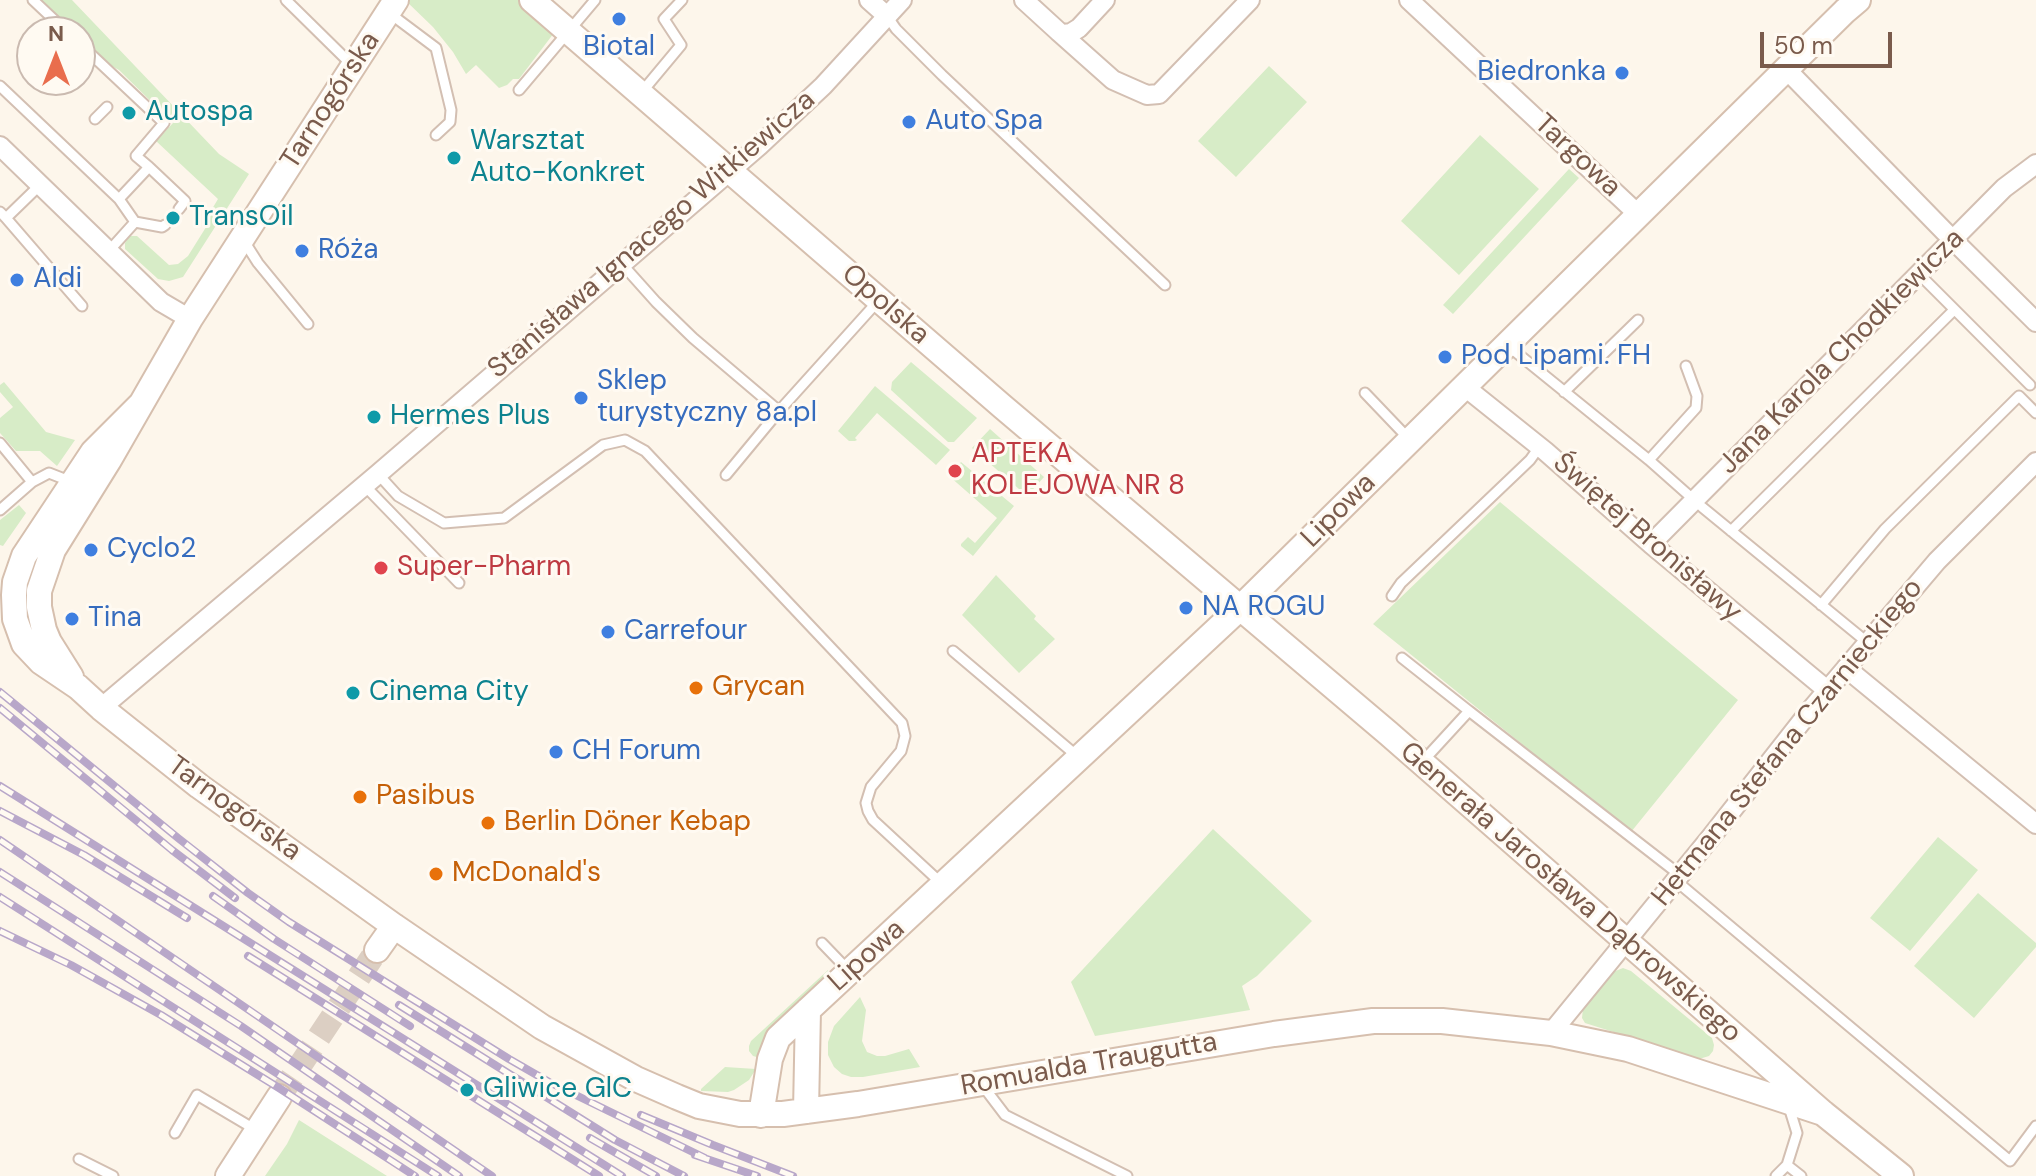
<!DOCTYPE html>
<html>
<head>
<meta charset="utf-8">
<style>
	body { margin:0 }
	#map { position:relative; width:2036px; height:1176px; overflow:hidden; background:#fdf6eb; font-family:"DM Sans",sans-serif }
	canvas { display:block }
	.north { position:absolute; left:16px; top:16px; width:80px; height:80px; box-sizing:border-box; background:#fffaf2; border:2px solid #cabab0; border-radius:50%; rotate:0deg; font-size:22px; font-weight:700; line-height:32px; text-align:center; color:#7a5b4c }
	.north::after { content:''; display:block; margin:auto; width:28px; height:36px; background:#e96d4d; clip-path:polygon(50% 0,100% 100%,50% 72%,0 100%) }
	.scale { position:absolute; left:1760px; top:32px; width:132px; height:36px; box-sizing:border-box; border:4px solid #7a5b4c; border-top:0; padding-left:10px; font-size:24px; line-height:28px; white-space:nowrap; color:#7a5b4c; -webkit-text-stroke:6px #fffaf2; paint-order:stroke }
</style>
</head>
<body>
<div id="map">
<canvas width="2036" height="1176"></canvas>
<div class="north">N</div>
<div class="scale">50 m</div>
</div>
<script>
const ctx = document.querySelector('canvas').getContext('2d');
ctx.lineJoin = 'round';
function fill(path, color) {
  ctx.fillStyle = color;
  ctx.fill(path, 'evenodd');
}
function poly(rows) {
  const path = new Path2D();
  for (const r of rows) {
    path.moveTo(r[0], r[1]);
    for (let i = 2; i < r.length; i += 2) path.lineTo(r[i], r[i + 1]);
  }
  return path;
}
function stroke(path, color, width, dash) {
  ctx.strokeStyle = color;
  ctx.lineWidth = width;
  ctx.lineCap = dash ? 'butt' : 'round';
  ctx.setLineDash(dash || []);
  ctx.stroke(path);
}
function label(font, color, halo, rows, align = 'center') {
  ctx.font = font + ' "DM Sans",sans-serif';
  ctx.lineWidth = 6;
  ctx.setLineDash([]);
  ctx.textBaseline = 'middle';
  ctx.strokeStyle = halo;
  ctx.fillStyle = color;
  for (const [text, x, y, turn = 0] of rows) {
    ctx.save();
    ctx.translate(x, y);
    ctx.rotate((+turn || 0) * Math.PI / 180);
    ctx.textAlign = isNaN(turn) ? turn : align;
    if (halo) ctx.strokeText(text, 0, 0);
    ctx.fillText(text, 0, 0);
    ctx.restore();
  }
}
fill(poly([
	[41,0,72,0,219,154,249,174,183,277,169,281,158,279,125,249,125,243,130,236,137,236,169,265,178,264,188,256,208,224,209,214,218,199,156,141,173,123,119,70,101,60,80,39,80,32,73,32],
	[405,0,532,0,560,25,519,79,513,79,507,85,499,88,476,65,466,74,453,52,433,27],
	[1269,66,1307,102,1236,177,1198,141],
	[1480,135,1539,189,1459,275,1401,221],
	[1569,169,1579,178,1453,314,1443,305],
	[911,362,977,418,954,442,948,442,891,390,892,382],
	[4,382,46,432,75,440,57,466,40,451,16,451,0,433,0,418,13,407,0,392,0,385],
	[875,386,950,450,936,465,877,413,855,438,857,440,855,441,849,441,838,431],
	[990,429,1044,477,1027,496,972,448],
	[961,462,1014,506,973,556,961,546,961,544,968,537,975,543,997,518,949,476],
	[1500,502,1738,700,1631,832,1373,624],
	[19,505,26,513,3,546,0,545,0,520],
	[996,575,1036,616,1034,619,1055,639,1019,673,962,615],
	[1213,829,1312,921,1257,976,1242,986,1250,1010,1095,1036,1071,982],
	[1938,837,1978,870,1910,951,1870,918],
	[1978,893,2036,943,2036,947,1974,1018,1914,966],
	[1623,968,1631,971,1712,1038,1714,1045,1713,1051,1709,1056,1699,1059,1585,1023,1582,1018,1583,1008,1613,972],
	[828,970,827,979,760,1058,753,1056,749,1051,749,1046,751,1041],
	[860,997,866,1010,862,1041,867,1052,877,1056,885,1056,909,1049,920,1067,863,1077,851,1077,842,1074,834,1067,828,1055,828,1042,834,1026],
	[725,1067,756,1069,749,1080,734,1090,728,1092,701,1091,701,1089],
	[299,1120,387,1176,265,1176,287,1144]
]), '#d7ecc7');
stroke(poly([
	[279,1097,377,950]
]), '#dccfc3', 24, [24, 12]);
const lane = poly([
	[33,0,67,32],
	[286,0,352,65],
	[388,12,436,48,451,110,450,122,436,135],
	[887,16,896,29,942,75,1165,285],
	[80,44,164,123,136,156,149,167],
	[0,86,119,199],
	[519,90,595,0],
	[641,93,681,45,664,19,682,0],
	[95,119,107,107],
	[0,212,6,218,40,185],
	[6,218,82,306],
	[165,225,162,227,135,222,119,199,149,167,185,201,179,209],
	[244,241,258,263,308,324],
	[108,252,135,222],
	[622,264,656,302,693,338,779,411],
	[1919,274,2030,385],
	[1507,345,1649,460,1702,507,1868,643],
	[1564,392,1638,320],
	[1365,393,1408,438],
	[0,443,32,482,49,473,72,482],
	[1649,460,1696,408,1697,396,1686,366],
	[378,474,398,496,444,523,504,518,603,445,625,440,645,451,902,723,905,736,901,751,871,787,866,803,868,811,873,820,940,882],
	[726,475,779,411,879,300],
	[364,485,459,583],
	[0,510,32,482],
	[1731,531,1954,310],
	[1392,596,1401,583,1530,460,1540,446],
	[1821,605,1885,529,2019,396,2036,413],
	[953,651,1077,756],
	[1402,658,1469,711,1424,760],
	[1469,711,1680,875],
	[1675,880,2010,1161,2036,1126],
	[822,943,847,969],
	[983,1086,1005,1115,1127,1176],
	[175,1133,197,1095,256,1130],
	[79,1159,113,1176],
	[1787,1165,1801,1176],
	[1776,1176,1787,1165,1797,1133,1789,1107]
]);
const street = poly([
	[869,0,887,16],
	[1024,0,1059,32,1064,34,1071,33,1079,28,1105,0],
	[1409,0,1639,215],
	[1059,32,1113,80,1147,95,1159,94,1250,0],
	[1786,69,1944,231,2036,322],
	[0,146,161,302,190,319],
	[1465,387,1545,451,1651,544,1827,690],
	[1651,544,2004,188,2036,164],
	[1846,668,2036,824],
	[101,708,378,474,759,146,823,86,902,0],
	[1551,1033,1711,837,1813,707,1937,561,2036,462]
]);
const secondary = poly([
	[532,0,1003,407,1388,733,1823,1113,1901,1176],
	[140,405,93,452,24,556,15,582,14,595,15,619,24,644,41,662,78,687,101,708,199,786,394,926,542,1027,636,1079,677,1097,699,1106,740,1114,783,1114,858,1104,1274,1034,1373,1021,1442,1021,1551,1033,1628,1049,1823,1113],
	[71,677,49,642,44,630,39,607,39,591,53,550,109,460,190,319,396,0],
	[377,950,394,926],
	[806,1111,808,1010],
	[761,1115,770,1059,778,1038,1240,608,1845,11,1858,0],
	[228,1176,279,1097]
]);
stroke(lane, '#d3bfb2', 13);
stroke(street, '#d3bfb2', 22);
stroke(secondary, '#d6bfae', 28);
stroke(lane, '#fff', 9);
stroke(street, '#fff', 18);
stroke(secondary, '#fff', 24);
const rail = poly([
	[0,692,178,838,248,893,289,922,509,1059,549,1082,705,1158],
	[0,708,172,850,235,898],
	[0,786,622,1176],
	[0,811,84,855,187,918],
	[0,840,492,1176],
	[0,872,241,1026,459,1176],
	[213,896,274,939,410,1026],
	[0,897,438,1176],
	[0,931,71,965,161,1015,279,1088,415,1176],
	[248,956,599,1176],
	[399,1005,615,1140,684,1176],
	[641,1115,713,1145,793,1176],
	[590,1138,656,1176],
	[695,1155,757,1176]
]);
stroke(rail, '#b8a7c9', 8);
stroke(rail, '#fffaf2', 5, [15]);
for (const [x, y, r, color] of [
	[619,19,8,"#3f7fe0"],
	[1622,73,8,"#3f7fe0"],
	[129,113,8,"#0f9aa8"],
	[909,122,8,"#3f7fe0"],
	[454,158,8,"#0f9aa8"],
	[173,218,8,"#0f9aa8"],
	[302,251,8,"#3f7fe0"],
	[17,280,8,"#3f7fe0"],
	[1445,357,8,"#3f7fe0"],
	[581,398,8,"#3f7fe0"],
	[374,417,8,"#0f9aa8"],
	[955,471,8,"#e0444e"],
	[91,550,8,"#3f7fe0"],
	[381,568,8,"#e0444e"],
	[1186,608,8,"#3f7fe0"],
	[72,619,8,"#3f7fe0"],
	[608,632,8,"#3f7fe0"],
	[696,688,8,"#e8710a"],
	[353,693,8,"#0f9aa8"],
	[556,752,8,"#3f7fe0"],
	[360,797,8,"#e8710a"],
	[488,823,8,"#e8710a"],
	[436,874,8,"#e8710a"],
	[467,1090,8,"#0f9aa8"]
]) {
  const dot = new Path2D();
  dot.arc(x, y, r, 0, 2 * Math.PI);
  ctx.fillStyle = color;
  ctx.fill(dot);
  stroke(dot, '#fffaf2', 3);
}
label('28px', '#366cbe', '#fffaf2', [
	["Biotal",619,48,"center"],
	["Biedronka",1606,73,"right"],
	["Auto Spa",925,122],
	["Róża",318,251],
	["Aldi",33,280],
	["Pod Lipami. FH",1461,357],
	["Sklep",597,382],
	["turystyczny 8a.pl",597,414],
	["Cyclo2",107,550],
	["NA ROGU",1202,608],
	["Tina",88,619],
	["Carrefour",624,632],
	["CH Forum",572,752]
], 'left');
label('28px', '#7a5b4c', '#fffaf2', [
	["Tarnogórska",331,101,-57],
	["Targowa",1577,156,43],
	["Stanisława Ignacego Witkiewicza",652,235,-41],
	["Opolska",885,305,41],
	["Jana Karola Chodkiewicza",1842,352,-45],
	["Lipowa",1339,511,-45],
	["Świętej Bronisławy",1647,538,41],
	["Hetmana Stefana Czarnieckiego",1788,743,-51],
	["Tarnogórska",234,809,36],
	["Generała Jarosława Dąbrowskiego",1570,893,41],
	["Lipowa",867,956,-42],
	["Romualda Traugutta",1089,1065,-10]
]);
label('28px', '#0d838f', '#fffaf2', [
	["Autospa",145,113],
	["Warsztat",470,142],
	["Auto-Konkret",470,174],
	["TransOil",189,218],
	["Hermes Plus",390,417],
	["Cinema City",369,693],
	["Gliwice GlC",483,1090]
], 'left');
label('28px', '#be3a42', '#fffaf2', [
	["APTEKA",971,455],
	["KOLEJOWA NR 8",971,487],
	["Super-Pharm",397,568]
], 'left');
label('28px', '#c56008', '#fffaf2', [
	["Grycan",712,688],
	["Pasibus",376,797],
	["Berlin Döner Kebap",504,823],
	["McDonald's",452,874]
], 'left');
</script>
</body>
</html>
